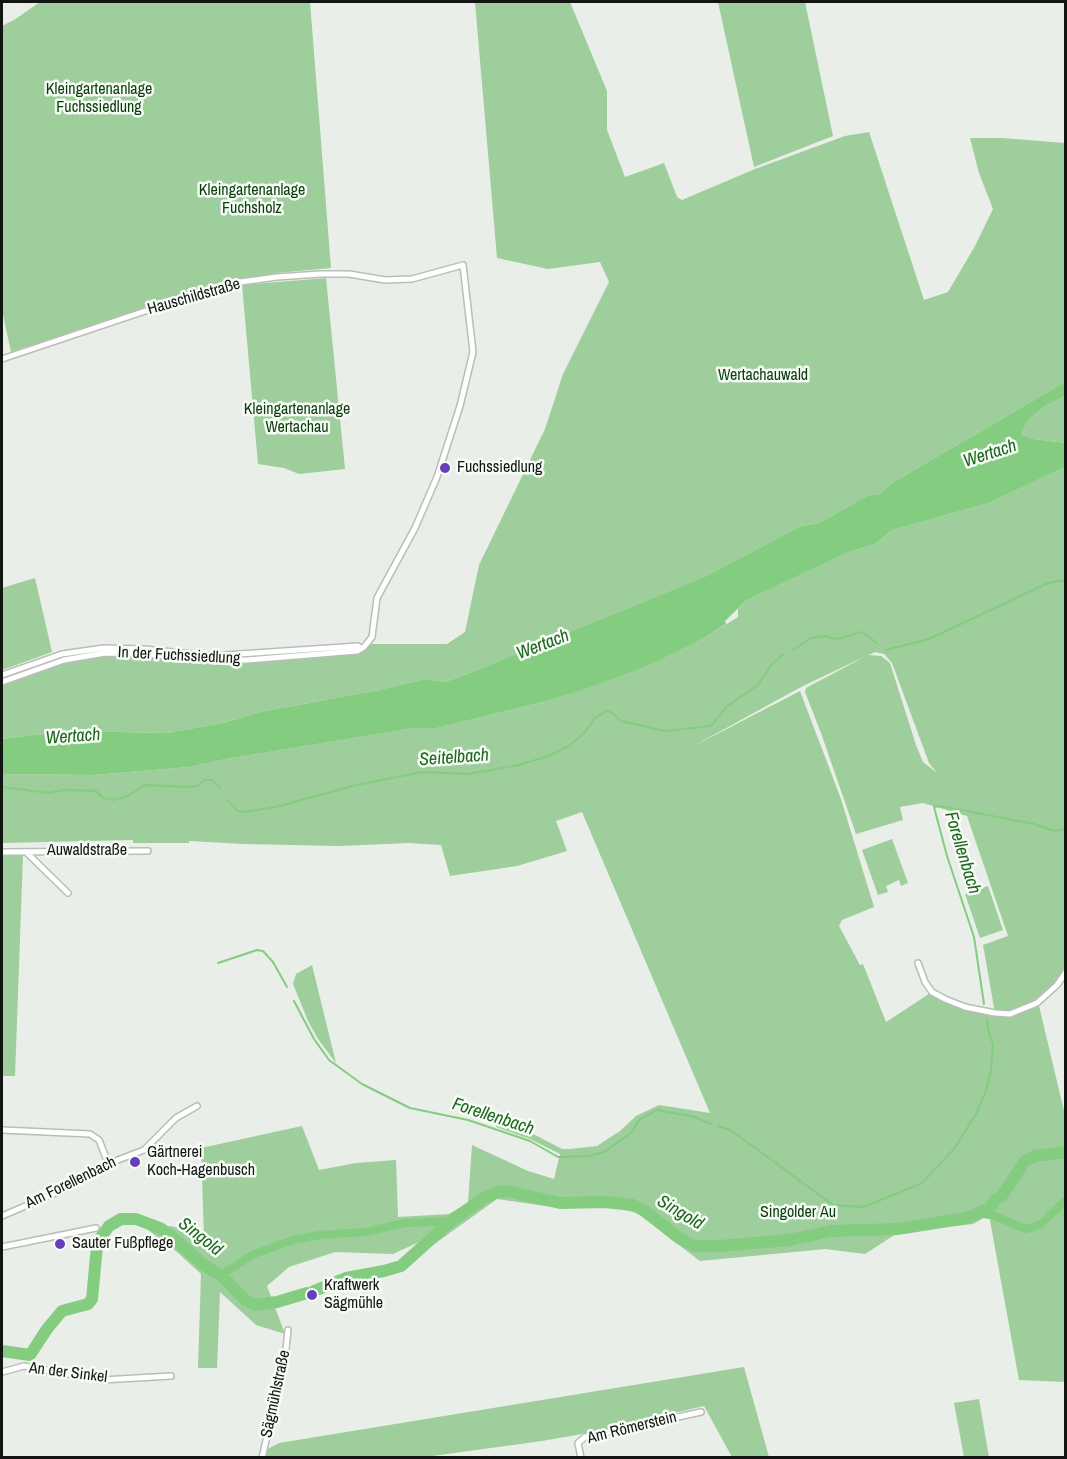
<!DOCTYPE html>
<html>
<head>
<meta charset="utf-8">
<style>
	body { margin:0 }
	#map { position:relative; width:1067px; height:1459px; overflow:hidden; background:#e9eee8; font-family:"Archivo Narrow",sans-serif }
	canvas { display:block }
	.frame { position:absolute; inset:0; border:3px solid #131513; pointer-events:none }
</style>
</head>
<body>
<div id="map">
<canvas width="1067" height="1459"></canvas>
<div class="frame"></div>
</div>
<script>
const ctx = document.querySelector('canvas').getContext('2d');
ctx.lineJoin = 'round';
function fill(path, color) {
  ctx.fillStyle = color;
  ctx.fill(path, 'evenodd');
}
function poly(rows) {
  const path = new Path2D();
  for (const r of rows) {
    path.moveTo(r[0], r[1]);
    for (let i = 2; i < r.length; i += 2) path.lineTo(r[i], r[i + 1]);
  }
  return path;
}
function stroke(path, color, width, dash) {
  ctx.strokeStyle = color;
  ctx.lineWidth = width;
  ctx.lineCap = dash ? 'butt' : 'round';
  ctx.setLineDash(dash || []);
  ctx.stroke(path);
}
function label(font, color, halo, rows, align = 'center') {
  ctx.font = font + ' "Archivo Narrow",sans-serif';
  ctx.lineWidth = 5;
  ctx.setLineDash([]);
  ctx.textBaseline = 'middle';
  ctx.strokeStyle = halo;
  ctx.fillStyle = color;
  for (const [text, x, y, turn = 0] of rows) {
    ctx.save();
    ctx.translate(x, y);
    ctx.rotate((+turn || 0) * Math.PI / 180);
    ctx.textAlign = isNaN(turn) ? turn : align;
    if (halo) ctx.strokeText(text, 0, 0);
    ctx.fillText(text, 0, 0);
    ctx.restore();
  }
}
fill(poly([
	[40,2,310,2,331,268,277,273,219,283,11,352,2,310,2,26,14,20],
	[475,2,570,2,607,91,607,130,625,177,664,163,677,197,682,200,755,169,845,136,869,132,924,300,948,292,975,246,993,209,979,173,970,138,1002,138,1065,143,1065,382,892,483,879,494,867,496,819,523,801,526,706,576,467,674,445,682,425,679,379,690,260,712,223,723,167,733,69,731,2,739,2,683,39,668,105,654,247,661,365,648,372,644,447,644,465,632,479,565,545,429,563,374,609,282,600,262,548,269,497,258],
	[718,2,805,2,833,136,754,167],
	[326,278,345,469,299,474,284,468,258,464,242,285],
	[1065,396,1065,443,1033,439,1021,434,1029,419,1045,406],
	[1065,467,1065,968,1056,983,1036,1001,1039,1006,1065,1115,1065,1382,1019,1380,989,1215,973,1224,899,1232,865,1254,825,1249,700,1261,637,1213,610,1206,552,1207,497,1199,426,1250,419,1242,393,1254,335,1252,289,1267,267,1286,285,1334,256,1325,220,1292,217,1368,198,1368,201,1274,177,1252,148,1230,171,1226,196,1233,204,1238,201,1148,302,1126,319,1170,356,1163,396,1160,398,1217,449,1214,468,1203,472,1145,528,1171,554,1179,560,1154,530,1139,496,1127,498,1119,516,1125,562,1149,570,1149,597,1146,620,1131,636,1116,659,1105,710,1113,582,812,556,821,567,851,517,866,450,876,441,845,409,843,339,846,245,844,189,841,189,843,133,843,133,840,2,843,2,774,93,775,189,767,226,759,414,728,437,728,539,703,650,665,699,641,738,617,738,609,747,600,849,552,875,544,892,530,989,503],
	[875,652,884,654,892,663,929,763,937,773,923,762,916,745,890,663,881,656,869,655],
	[866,656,806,688,805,692,821,733,856,834,903,820,900,807,923,803,967,816,1008,936,983,945,995,1013,945,999,932,992,886,1022,863,964,860,965,839,926,842,920,874,907,841,799,800,691,690,748,801,687],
	[35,578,52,652,2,670,2,588],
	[892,839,908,883,901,886,899,880,886,886,888,892,878,895,862,850],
	[23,855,15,1076,2,1076,2,856],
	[988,886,1003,930,980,938,965,894],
	[312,965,336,1063,318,1039,308,1021,293,984,296,974],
	[744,1367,769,1457,732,1457,704,1406,593,1432,542,1441,425,1457,264,1458,266,1450,279,1443],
	[979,1399,989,1457,964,1457,954,1403]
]), '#9ece9b');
fill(poly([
	[1065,382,1065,396,1045,406,1029,419,1021,434,1033,439,1065,443,1065,467,989,503,892,530,875,544,849,552,747,600,725,621,726,624,699,641,650,665,590,687,539,703,437,728,414,728,226,759,189,767,93,775,2,774,2,739,69,731,167,733,223,723,260,712,379,690,425,679,445,682,467,674,706,576,801,526,819,523,867,496,879,494,892,483]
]), '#83cc80');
stroke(poly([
	[793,650,811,638,825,636,837,639,862,632,877,643],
	[886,650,929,639,1048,583,1066,580],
	[2,787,49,793,64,790,96,791,103,798,113,800,128,796,145,785,187,787,197,786,205,780,212,780,220,788],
	[227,800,238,811,246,812,280,806,356,785,422,772,468,774,519,765,548,756,569,746,584,733,594,719,606,711,611,712,621,721,665,731,711,726,726,707,758,685,773,663,784,654],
	[218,963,257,950,263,951,273,962,287,987],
	[294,1001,314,1039,329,1060,362,1084,410,1108,468,1120,530,1141,558,1157,590,1156,604,1152,632,1132,639,1120,657,1110,695,1117,711,1124],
	[984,1004,974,937,947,856,934,807,940,806,1034,824,1054,831,1066,829],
	[718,1126,730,1130,754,1147,833,1205,862,1207,871,1204,922,1183,954,1149,976,1114,986,1091,991,1070,993,1045,988,1029,987,1019]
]), '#83cc80', 2);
stroke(poly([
	[978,1213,995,1216,1026,1229,1041,1224,1066,1200],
	[221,1275,254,1254,293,1240,319,1235,365,1232,405,1223,451,1221]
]), '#83cc80', 8);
stroke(poly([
	[314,1291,346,1278,384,1271,401,1266,451,1221,484,1198,497,1192,506,1191,560,1203,605,1202,633,1205,645,1211,679,1238,694,1246,720,1246,789,1240,831,1231,897,1229,967,1218,990,1208,996,1199,1001,1197,1025,1161,1035,1156,1066,1152],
	[2,1351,30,1355,47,1329,62,1311,88,1304,92,1299,97,1246,101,1237,109,1226,121,1219,136,1219,160,1228,170,1235,205,1266,221,1275,245,1300,255,1305,277,1302,307,1293]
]), '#83cc80', 12);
const minor = poly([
	[2,359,226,284,277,277,320,274,349,274,385,280,412,279,463,265,473,352,460,406,437,477,415,528,377,598,372,637,364,647,357,651,247,660,210,660,145,654,105,653,64,660,2,682],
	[2,675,62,654,104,648,144,649,210,656,358,646,360,648],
	[2,852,148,851],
	[26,852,68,893],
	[918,963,925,982,932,992,945,999,965,1007,995,1013,1010,1014,1037,1003,1057,985,1066,972],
	[2,1130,90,1134,99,1140,108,1163],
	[2,1216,65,1189,89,1171,144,1150,176,1118,197,1106],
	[2,1247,96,1228],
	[2,1372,24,1366,102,1380,171,1376],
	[262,1458,285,1358,288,1330],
	[581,1458,578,1443,585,1437,701,1412]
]);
stroke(minor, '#b9beb9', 8);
stroke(minor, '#fff', 5);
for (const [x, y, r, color] of [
	[445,468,6,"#6740b9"],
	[135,1162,6,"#6740b9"],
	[60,1244,6,"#6740b9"],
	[312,1295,6,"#6740b9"]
]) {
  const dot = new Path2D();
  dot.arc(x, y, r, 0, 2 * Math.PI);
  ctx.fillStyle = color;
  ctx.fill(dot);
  stroke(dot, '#f6fbf6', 2);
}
label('16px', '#093d0a', '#f6fbf6', [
	["Kleingartenanlage",99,90],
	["Fuchssiedlung",99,108],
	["Kleingartenanlage",252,191],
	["Fuchsholz",252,209],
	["Wertachauwald",763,376],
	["Kleingartenanlage",297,410],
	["Wertachau",297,428],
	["Singolder Au",798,1213]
]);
label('16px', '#131513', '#f6fbf6', [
	["Hauschildstraße",194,297,-16],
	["In der Fuchssiedlung",179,656,3],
	["Auwaldstraße",87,851],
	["Am Forellenbach",71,1183,-26],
	["An der Sinkel",68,1373,7],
	["Sägmühlstraße",276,1394,-78],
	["Am Römerstein",632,1428,-14]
]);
label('16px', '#131513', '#f6fbf6', [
	["Fuchssiedlung",457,468],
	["Gärtnerei",147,1153],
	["Koch-Hagenbusch",147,1171],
	["Sauter Fußpflege",72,1244],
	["Kraftwerk",324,1286],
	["Sägmühle",324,1304]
], 'left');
label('italic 18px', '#1c651d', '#f6fbf6', [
	["Wertach",990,454,-18],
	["Wertach",543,645,-21],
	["Wertach",73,737,-4],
	["Seitelbach",454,758,-4],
	["Forellenbach",962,853,73],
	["Forellenbach",493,1117,18],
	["Singold",680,1213,31],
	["Singold",200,1237,38]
]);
</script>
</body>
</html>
